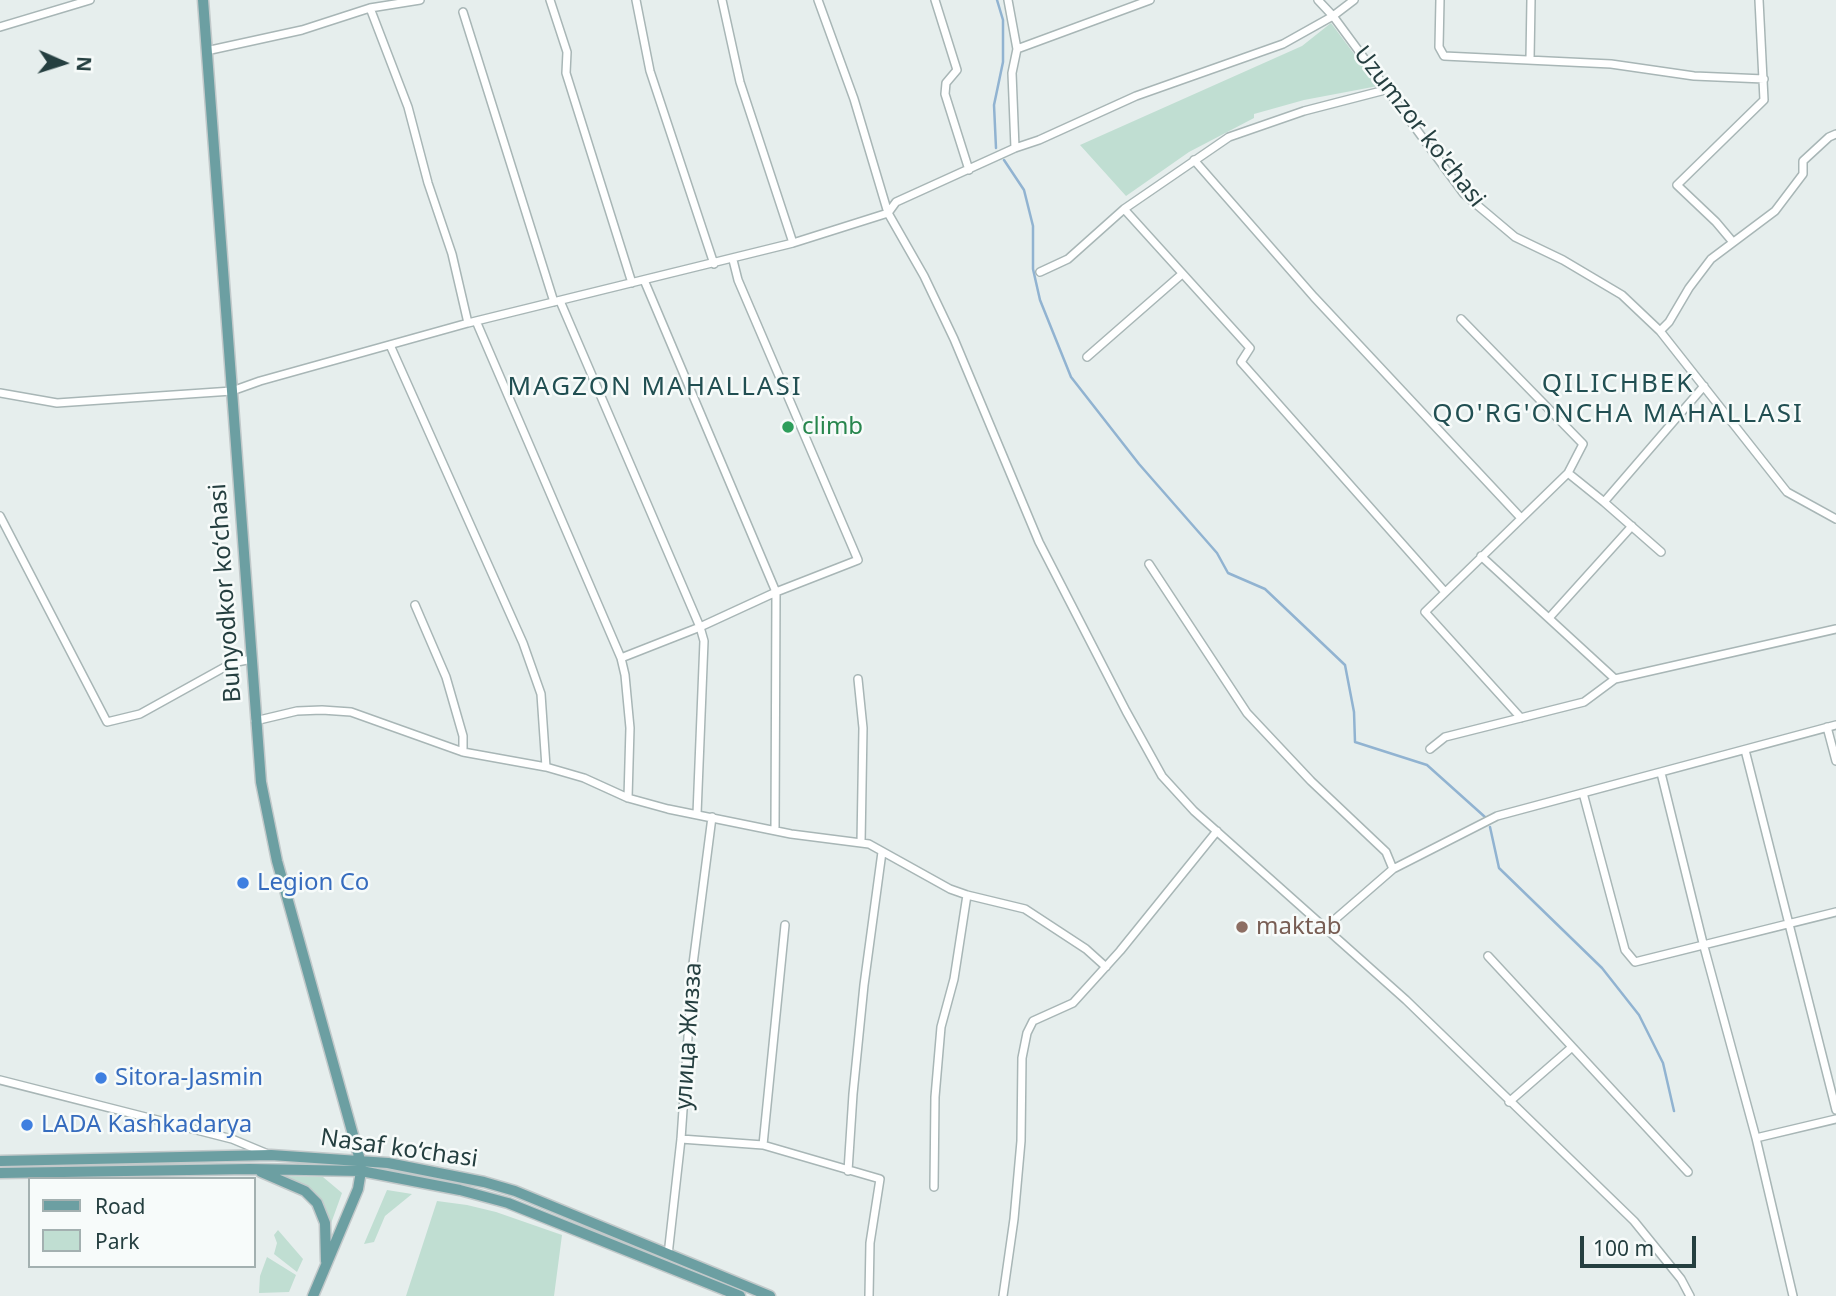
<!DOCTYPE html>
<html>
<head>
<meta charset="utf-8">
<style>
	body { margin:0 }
	#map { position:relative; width:1836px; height:1296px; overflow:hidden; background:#e6eeed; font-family:"Noto Sans",sans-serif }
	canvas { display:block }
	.legend { position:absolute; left:28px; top:1177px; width:228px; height:91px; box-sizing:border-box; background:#f7fbfa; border:2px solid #a3b0b0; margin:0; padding:9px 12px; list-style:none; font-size:21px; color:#253f40 }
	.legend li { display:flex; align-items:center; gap:14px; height:35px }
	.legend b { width:35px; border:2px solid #a3b0b0 }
	.north { position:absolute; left:28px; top:28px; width:70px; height:70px; -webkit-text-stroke:5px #f7fbfa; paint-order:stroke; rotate:93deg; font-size:19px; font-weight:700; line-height:28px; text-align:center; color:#253f40 }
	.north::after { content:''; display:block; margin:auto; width:24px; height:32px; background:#253f40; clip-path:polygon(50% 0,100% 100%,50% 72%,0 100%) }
	.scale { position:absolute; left:1580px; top:1236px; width:116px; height:32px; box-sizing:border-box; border:4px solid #253f40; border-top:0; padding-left:9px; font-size:21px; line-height:24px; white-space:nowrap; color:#253f40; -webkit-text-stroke:5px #f7fbfa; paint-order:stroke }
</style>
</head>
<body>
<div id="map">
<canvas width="1836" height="1296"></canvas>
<ul class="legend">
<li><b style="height:9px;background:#6c9fa2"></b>Road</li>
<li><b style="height:19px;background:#c0ded2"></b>Park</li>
</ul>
<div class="north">N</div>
<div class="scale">100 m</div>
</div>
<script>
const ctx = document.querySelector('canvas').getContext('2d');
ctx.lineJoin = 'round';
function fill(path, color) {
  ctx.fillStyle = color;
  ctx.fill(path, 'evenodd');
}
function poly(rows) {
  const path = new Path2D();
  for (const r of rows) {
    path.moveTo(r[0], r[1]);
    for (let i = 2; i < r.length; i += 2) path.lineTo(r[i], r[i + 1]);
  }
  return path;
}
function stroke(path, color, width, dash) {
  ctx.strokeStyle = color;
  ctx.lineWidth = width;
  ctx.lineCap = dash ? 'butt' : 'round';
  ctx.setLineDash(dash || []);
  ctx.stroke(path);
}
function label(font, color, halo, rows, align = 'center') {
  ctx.font = font + ' "Noto Sans",sans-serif';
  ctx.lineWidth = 5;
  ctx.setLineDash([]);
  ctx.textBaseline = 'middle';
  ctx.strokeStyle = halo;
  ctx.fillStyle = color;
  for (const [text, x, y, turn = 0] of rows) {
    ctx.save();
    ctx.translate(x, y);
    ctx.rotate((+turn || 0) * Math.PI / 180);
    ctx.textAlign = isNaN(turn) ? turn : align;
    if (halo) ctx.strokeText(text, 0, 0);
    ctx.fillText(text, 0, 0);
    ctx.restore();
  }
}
fill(poly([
	[1331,23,1378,86,1304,100,1254,114,1254,118,1189,152,1126,196,1080,145,1302,46],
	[283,1176,323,1177,342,1193,329,1229,307,1189],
	[387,1190,412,1194,385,1216,374,1242,364,1244],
	[437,1201,467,1205,496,1212,562,1235,554,1296,406,1296],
	[278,1230,303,1259,297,1272,274,1254,277,1243,274,1235],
	[267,1257,296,1275,289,1292,259,1293,260,1276]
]), '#c0ded2');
stroke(poly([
	[996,148,994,105,1003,62,1003,20,997,0],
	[1004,160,1024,190,1033,226,1033,269,1040,300,1071,377,1139,464,1217,553,1228,573,1265,589,1345,665,1354,712,1355,742,1427,765,1485,817],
	[1490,827,1499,868,1602,968,1639,1015,1663,1063,1674,1111]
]), '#91b3d1', 2.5);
const minor = poly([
	[550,0,567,52,566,73,632,283],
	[636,0,650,71,714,264],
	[722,0,740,82,793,243],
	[818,0,854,99,888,213,924,276,954,339,1039,542,1126,711,1162,776,1194,811,1406,1000,1634,1221,1681,1279,1690,1296],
	[935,0,957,70,946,83,945,94,969,170],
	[1008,0,1017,49,1012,73,1015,148],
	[1318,0,1333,16,1464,194,1515,237,1563,260,1622,295,1660,331,1787,492,1836,519],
	[1440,0,1439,47,1444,56,1611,64,1694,76,1764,79],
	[370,8,408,107,428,183,452,254,468,323],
	[463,12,554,302],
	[0,27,90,0],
	[1017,49,1150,0],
	[206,51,302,30,370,8,420,0],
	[1530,59,1531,0],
	[1194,160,1314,297,1521,518],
	[1124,209,1250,348,1241,362,1445,592],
	[1732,241,1716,222,1677,185,1764,100,1759,0],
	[1040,272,1068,259,1124,209,1229,137,1304,111,1389,89],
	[644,280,776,592,775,830],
	[560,301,700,627,704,641,697,814],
	[1461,319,1583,444,1568,473,1425,612,1521,718],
	[476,321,621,658,625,675,630,728,628,798],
	[1660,331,1669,322,1689,288,1711,259,1775,211,1803,174,1803,161,1829,137,1836,134],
	[390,345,523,643,541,694,546,767],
	[1087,357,1182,274],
	[0,393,57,403,232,391,260,381,468,323,793,243,888,213,896,202,1015,148,1039,140,1136,96,1283,44,1333,16,1354,0],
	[1568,473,1604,502,1661,552],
	[1604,502,1704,386],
	[0,516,107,722,140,714,232,663,252,659],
	[1481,556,1615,679],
	[1149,564,1247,713,1311,781,1386,852,1393,869],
	[415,605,446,677,463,736,463,752],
	[1549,618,1632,526],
	[621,658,700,627,776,592,858,560,738,280,733,260],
	[858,679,863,728,861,843],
	[255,721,297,711,322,710,351,712,463,752,546,767,584,778,628,798,668,809,791,834,869,844,950,889,967,895,1025,909,1086,949,1106,967],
	[1827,727,1836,761],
	[1430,749,1445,737,1584,702,1615,679,1836,629],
	[1745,750,1836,1110],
	[1661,773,1703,943,1756,1138,1793,1296],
	[1583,793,1625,950,1635,962,1836,912],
	[1325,928,1393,869,1497,816,1836,725],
	[1488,956,1688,1172],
	[0,1080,232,1139,268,1154],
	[1509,1102,1571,1048],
	[1756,1138,1836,1119],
	[681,1139,763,1145,880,1179,870,1243,869,1296],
	[763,1145,785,925],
	[848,1171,853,1094,864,985,882,852],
	[934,1187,935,1097,941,1027,954,979,967,895],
	[668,1255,681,1139,693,964,712,817],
	[1003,1296,1014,1219,1021,1141,1022,1058,1027,1033,1033,1021,1073,1003,1120,951,1217,831]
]);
const major = poly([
	[203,0,261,782,277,861,360,1160,361,1171,358,1189,313,1296],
	[0,1161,271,1155,388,1163,484,1182,515,1191,770,1296],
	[261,1172,305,1191,317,1203,325,1223,326,1261],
	[0,1173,250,1169,361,1171,460,1190,508,1203,740,1296]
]);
stroke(minor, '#a8b6b6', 10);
stroke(major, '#c2c9ca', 13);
stroke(minor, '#fff', 7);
stroke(major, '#6c9fa2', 10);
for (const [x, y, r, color] of [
	[788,427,7,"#2e9e5b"],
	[243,883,7,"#3f7fe0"],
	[1242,927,7,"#8d6e63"],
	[101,1078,7,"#3f7fe0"],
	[27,1125,7,"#3f7fe0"]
]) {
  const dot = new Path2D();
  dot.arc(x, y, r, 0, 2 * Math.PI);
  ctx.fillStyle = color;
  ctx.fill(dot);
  stroke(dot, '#f7fbfa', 2.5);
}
label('24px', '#253f40', '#f7fbfa', [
	["Uzumzor ko'chasi",1419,127,52],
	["Bunyodkor koʻchasi",226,593,-94],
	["улица Жизза",689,1036,-86],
	["Nasaf ko‘chasi",399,1149,8]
]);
label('24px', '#27864d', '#f7fbfa', [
	["climb",802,427]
], 'left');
label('24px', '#366cbe', '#f7fbfa', [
	["Legion Co",257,883],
	["Sitora-Jasmin",115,1078],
	["LADA Kashkadarya",41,1125]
], 'left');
label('24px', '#785e54', '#f7fbfa', [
	["maktab",1256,927]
], 'left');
ctx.letterSpacing = '2px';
label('26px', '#214f52', '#f7fbfa', [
	["QILICHBEK",1618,385],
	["QO'RG'ONCHA MAHALLASI",1618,415],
	["MAGZON MAHALLASI",655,388]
]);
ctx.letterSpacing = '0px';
</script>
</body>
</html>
